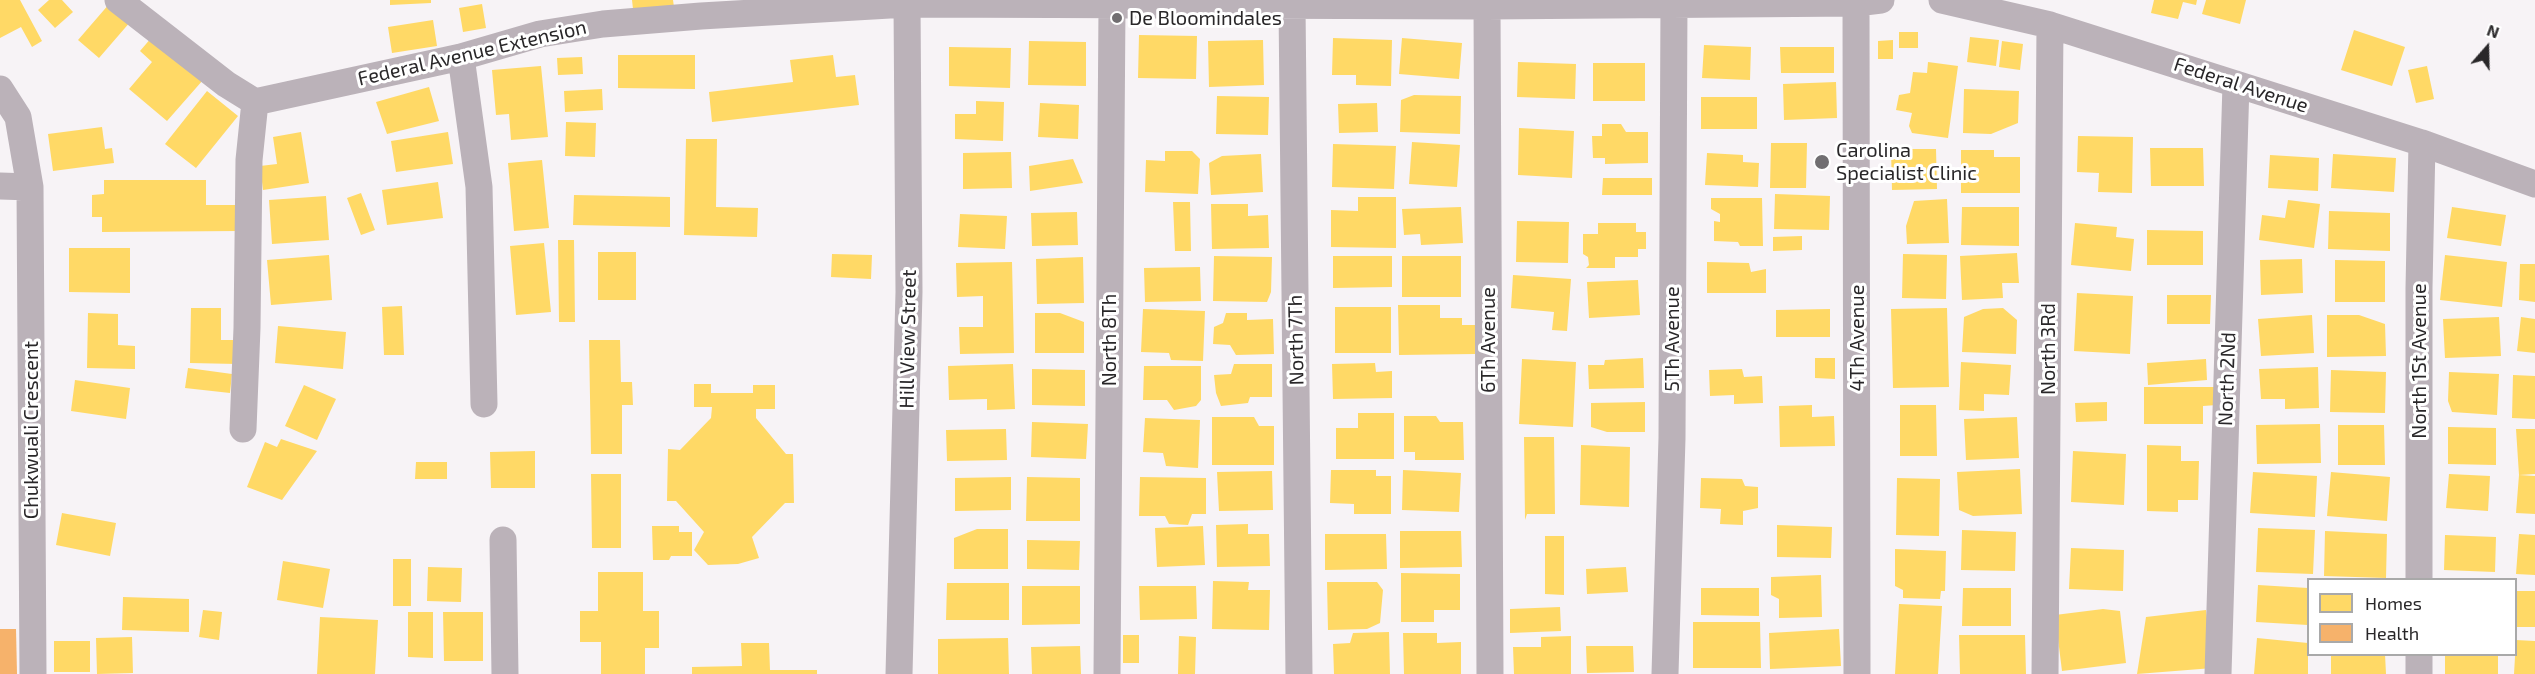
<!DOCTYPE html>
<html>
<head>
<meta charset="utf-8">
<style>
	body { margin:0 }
	#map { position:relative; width:2535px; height:674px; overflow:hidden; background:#f7f3f6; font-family:"Exo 2",sans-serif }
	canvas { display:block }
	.legend { position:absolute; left:2307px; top:578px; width:210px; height:78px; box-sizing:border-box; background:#fff; border:2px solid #a9a9a9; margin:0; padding:8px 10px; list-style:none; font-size:18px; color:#292729 }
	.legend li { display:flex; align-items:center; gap:12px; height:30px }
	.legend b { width:30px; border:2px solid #a9a9a9 }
	.north { position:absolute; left:2457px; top:18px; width:60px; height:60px; -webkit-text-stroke:4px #fff; paint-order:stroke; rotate:20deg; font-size:16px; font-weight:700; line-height:24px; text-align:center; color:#292729 }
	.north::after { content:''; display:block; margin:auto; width:21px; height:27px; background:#292729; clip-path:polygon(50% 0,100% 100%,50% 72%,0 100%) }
</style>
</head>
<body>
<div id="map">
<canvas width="2535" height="674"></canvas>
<ul class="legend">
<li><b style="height:16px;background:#ffd966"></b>Homes</li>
<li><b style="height:16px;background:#f6b26b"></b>Health</li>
</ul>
<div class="north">N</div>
</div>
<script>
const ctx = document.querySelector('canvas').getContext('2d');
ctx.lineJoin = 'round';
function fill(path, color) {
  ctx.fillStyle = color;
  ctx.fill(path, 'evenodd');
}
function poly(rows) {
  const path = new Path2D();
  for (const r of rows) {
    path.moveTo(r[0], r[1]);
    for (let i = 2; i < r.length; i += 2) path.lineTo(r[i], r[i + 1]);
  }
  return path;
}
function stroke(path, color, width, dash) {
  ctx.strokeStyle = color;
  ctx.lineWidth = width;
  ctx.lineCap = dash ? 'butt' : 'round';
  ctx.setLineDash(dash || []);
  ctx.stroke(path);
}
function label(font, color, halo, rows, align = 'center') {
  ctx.font = font + ' "Exo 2",sans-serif';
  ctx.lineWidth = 6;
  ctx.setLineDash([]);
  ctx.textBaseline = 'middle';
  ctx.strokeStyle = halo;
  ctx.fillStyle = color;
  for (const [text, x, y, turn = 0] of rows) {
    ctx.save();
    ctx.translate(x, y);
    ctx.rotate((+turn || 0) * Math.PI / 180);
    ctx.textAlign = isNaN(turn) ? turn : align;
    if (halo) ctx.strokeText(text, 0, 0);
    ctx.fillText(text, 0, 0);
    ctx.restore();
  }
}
fill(poly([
	[0,0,20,0,42,41,32,47,21,27,0,38],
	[49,0,62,0,73,12,55,28,38,10],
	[390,0,431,0,431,3,390,5],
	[632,0,673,0,674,7,633,9],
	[2154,0,2197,0,2196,5,2183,2,2178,19,2151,13],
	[2206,0,2246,0,2240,24,2202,14],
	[110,3,131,21,99,58,78,40],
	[482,4,486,28,463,32,459,8],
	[433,20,437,46,392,53,388,27],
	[2354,30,2405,47,2392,86,2341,70],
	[1899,32,1918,32,1918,48,1899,48],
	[1139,35,1197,36,1196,79,1138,78],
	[152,37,203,80,167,121,129,89,152,62,140,51],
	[1970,37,1999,40,1996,66,1967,62],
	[1333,38,1392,40,1391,86,1356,85,1356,75,1332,75],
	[1402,38,1462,43,1459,79,1399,74],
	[1263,40,1264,85,1209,87,1208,41],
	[1893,40,1893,59,1878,59,1878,41],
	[1029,41,1086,42,1086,86,1028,85],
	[2002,41,2023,44,2020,70,1999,67],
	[1704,45,1751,47,1750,80,1702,78],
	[949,47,1011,48,1010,88,949,86],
	[1780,47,1834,47,1834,73,1781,73],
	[618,55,695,55,695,89,618,88],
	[833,55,836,77,855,75,859,105,712,122,709,92,793,82,790,60],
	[582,57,583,74,558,75,557,58],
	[1518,62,1576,64,1575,99,1517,97],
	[1928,62,1958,66,1948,138,1912,133,1909,126,1912,113,1896,110,1899,95,1910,93,1913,72,1927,73],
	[1593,63,1645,63,1645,101,1593,101],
	[541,66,548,137,511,140,509,114,496,115,492,70],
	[2427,66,2434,99,2416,103,2408,70],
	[1836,82,1837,118,1784,120,1783,84],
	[429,87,439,121,387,134,376,102],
	[602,89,603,110,565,112,564,91],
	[1964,89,2019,91,2018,123,1991,134,1963,133],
	[207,91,238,116,196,168,165,144],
	[1414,95,1461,96,1460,134,1400,132,1401,100],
	[1217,96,1269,97,1268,135,1216,134],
	[1701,97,1757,97,1757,129,1701,129],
	[976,101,1004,102,1003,141,955,139,955,114,976,114],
	[1040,103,1079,105,1078,139,1038,137],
	[1377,103,1378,132,1339,133,1338,104],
	[566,122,596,123,595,157,565,156],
	[1602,124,1621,124,1626,132,1648,132,1648,163,1605,164,1605,158,1593,158,1592,136,1602,136],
	[102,127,105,149,112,148,114,163,53,171,48,134],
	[1519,128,1574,131,1572,178,1518,175],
	[301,132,309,183,263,190,260,166,277,164,273,137],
	[448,132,453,164,396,172,391,141],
	[2078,136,2133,137,2132,193,2098,192,2099,173,2077,172],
	[686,139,717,139,716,207,758,208,757,237,684,235],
	[1412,142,1460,145,1457,187,1409,184],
	[1771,143,1807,143,1806,188,1770,188],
	[1333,144,1396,146,1394,189,1332,187],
	[2150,148,2203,148,2204,186,2151,186],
	[1891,149,1936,149,1937,189,1892,190],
	[1961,150,1994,150,1994,157,2020,157,2020,193,1961,193],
	[1165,151,1192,151,1200,159,1198,194,1145,192,1146,160,1165,161],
	[1011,152,1012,188,963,189,963,153],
	[1707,153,1743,155,1743,162,1759,163,1758,187,1705,185],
	[1261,154,1263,192,1211,195,1209,163,1222,156],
	[2333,154,2396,158,2394,192,2331,188],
	[2270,155,2319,158,2318,191,2268,188],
	[1073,159,1083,183,1030,191,1029,166],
	[542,160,549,228,514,231,508,163],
	[1603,178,1652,178,1652,195,1602,195],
	[104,180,206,180,206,205,239,205,239,231,102,232,102,217,92,217,92,195,104,194],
	[438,182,443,218,387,225,382,190],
	[361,193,375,230,361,235,347,198],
	[1775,194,1830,196,1829,230,1774,229],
	[574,195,670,197,670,227,573,225],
	[326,196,329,240,272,244,269,200],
	[1358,197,1396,197,1396,248,1331,247,1331,210,1358,211],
	[1711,198,1762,198,1763,246,1740,246,1738,242,1714,241,1714,221,1720,222,1720,214,1711,209],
	[1947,199,1949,243,1907,244,1906,226,1914,201],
	[2288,200,2320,204,2314,248,2259,240,2262,215,2285,218],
	[1173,202,1190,202,1191,251,1175,251],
	[1211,204,1248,204,1248,216,1268,215,1269,248,1212,249],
	[1461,207,1463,243,1421,245,1420,234,1404,235,1402,209],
	[1962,207,2019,207,2019,246,1961,245],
	[2452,207,2506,215,2501,246,2447,238],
	[2329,211,2390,213,2390,251,2328,249],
	[1077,212,1078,245,1032,246,1031,213],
	[960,214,1007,216,1005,249,958,247],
	[1517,221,1569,222,1568,263,1516,262],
	[1598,223,1636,223,1636,232,1646,232,1646,249,1638,249,1638,257,1615,257,1615,268,1586,268,1589,265,1588,257,1583,254,1583,234,1598,234],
	[2075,223,2117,227,2116,237,2134,239,2131,271,2071,265],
	[2147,230,2203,231,2203,265,2147,265],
	[1802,236,1802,250,1773,251,1773,237],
	[558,240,574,240,575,322,559,322],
	[544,243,551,312,516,315,510,246],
	[69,248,130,248,130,293,69,292],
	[598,252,636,252,636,300,598,300],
	[2017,253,2019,283,2002,283,2003,298,1962,300,1960,256],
	[832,254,872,255,871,279,831,277],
	[1903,254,1947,255,1946,299,1902,298],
	[329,255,332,300,271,305,267,260],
	[2445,255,2507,262,2502,307,2440,300],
	[1214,256,1272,257,1271,292,1267,302,1213,301],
	[1333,256,1392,256,1392,287,1333,288],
	[1402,256,1461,256,1461,297,1402,297],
	[1083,257,1084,303,1037,304,1036,259],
	[2302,259,2303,293,2261,295,2260,260],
	[2335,260,2385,261,2385,302,2335,302],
	[1012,262,1014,353,960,354,959,327,983,327,983,296,957,297,956,263],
	[1707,262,1749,263,1751,272,1766,269,1766,293,1707,293],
	[2520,264,2535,264,2535,302,2519,300],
	[1200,267,1201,301,1145,302,1144,268],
	[1513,275,1571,279,1567,331,1552,330,1554,312,1511,308],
	[1638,280,1640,315,1589,318,1587,282],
	[2077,293,2133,296,2130,354,2074,351],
	[2167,295,2211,295,2210,324,2167,324],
	[1398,305,1440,305,1440,318,1462,318,1462,325,1475,325,1475,354,1399,355],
	[402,306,404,355,384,355,382,307],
	[1335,307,1391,307,1391,353,1335,353],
	[191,308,221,308,221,340,238,340,237,364,190,363],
	[1947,308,1949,387,1893,388,1891,309],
	[2003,308,2017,320,2016,354,1962,352,1964,317,1983,309],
	[1143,309,1205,311,1203,361,1171,360,1169,353,1141,352],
	[1830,309,1830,337,1776,337,1776,310],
	[88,313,118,314,118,345,135,346,135,369,87,368],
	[1035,313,1060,313,1084,322,1084,353,1035,353],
	[1226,313,1247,313,1247,320,1273,319,1274,354,1236,355,1230,345,1213,344,1214,327,1223,323],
	[2312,315,2314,353,2261,356,2258,319],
	[2327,315,2359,315,2385,324,2386,356,2327,357],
	[2499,317,2501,356,2445,358,2443,319],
	[2521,317,2535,319,2535,353,2517,351],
	[278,326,346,332,343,369,275,363],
	[589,340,620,340,621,382,632,382,633,405,622,405,622,454,591,454],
	[1643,358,1644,388,1589,389,1588,365,1604,365,1605,360],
	[1815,358,1835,358,1835,379,1815,378],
	[1522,359,1576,362,1573,427,1519,424],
	[2206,359,2207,380,2148,385,2147,363],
	[1961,362,2011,365,2009,395,1984,394,1984,411,1959,410],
	[1375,363,1376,372,1392,371,1392,398,1333,399,1332,364],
	[1013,364,1015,409,987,410,987,399,949,400,948,366],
	[1234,364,1272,364,1272,397,1250,397,1248,403,1221,406,1216,393,1214,375,1231,374],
	[1144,366,1201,366,1201,400,1196,406,1174,410,1167,400,1143,400],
	[2318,367,2319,408,2285,409,2285,399,2261,399,2259,369],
	[188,368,232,374,230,393,185,388],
	[1032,369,1085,370,1085,406,1032,405],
	[1742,369,1744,377,1762,376,1763,403,1734,404,1734,395,1710,396,1709,370],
	[2331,370,2386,372,2385,413,2330,412],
	[2449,372,2499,374,2497,415,2452,412,2448,401],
	[2513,375,2535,376,2535,419,2512,418],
	[75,380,130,388,126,419,71,411],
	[694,384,711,384,711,393,753,393,753,385,775,385,775,409,756,409,756,418,786,454,793,454,794,503,785,503,752,537,759,558,738,564,708,565,694,550,704,532,676,501,667,501,668,449,680,450,711,418,712,407,694,407],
	[304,385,336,399,317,440,285,426],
	[2144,387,2217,387,2217,405,2203,406,2203,424,2144,424],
	[1645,402,1645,432,1607,432,1591,427,1591,403],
	[2107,402,2107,421,2076,422,2075,403],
	[1812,405,1812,417,1834,416,1835,446,1780,447,1779,406],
	[1900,405,1936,405,1937,456,1900,456],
	[1358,413,1394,413,1394,459,1336,459,1336,428,1358,428],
	[1404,416,1436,416,1440,422,1463,422,1464,460,1415,460,1415,452,1404,452],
	[1212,417,1254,417,1259,426,1274,426,1274,465,1212,465],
	[2017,417,2019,458,1966,460,1964,419],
	[1145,418,1200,420,1198,468,1166,466,1163,453,1143,452],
	[1032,422,1088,424,1086,459,1031,457],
	[2320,424,2321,463,2257,464,2256,425],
	[2338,425,2384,425,2385,465,2338,465],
	[2448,427,2496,428,2496,465,2448,464],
	[1006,429,1007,460,947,461,946,430],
	[2516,429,2535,429,2535,474,2519,475,2535,476,2535,514,2516,513,2519,475],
	[1524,437,1554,437,1555,514,1527,514,1525,520],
	[281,439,317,451,282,500,247,487,265,442,277,447],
	[1581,445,1630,447,1629,507,1580,505],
	[2147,445,2181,446,2181,461,2199,461,2198,500,2178,500,2178,512,2147,511],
	[535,451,535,488,491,488,490,452],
	[2073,451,2126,454,2124,505,2071,502],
	[416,462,447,462,447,479,415,479],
	[2020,469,2022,514,1973,516,1959,510,1957,472],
	[1331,470,1376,470,1376,476,1391,476,1391,514,1354,514,1354,504,1330,503],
	[1403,470,1461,473,1459,512,1402,510],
	[1272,471,1273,510,1219,511,1217,472],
	[2253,472,2317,476,2315,517,2250,513],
	[2331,472,2390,477,2387,521,2327,516],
	[591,474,621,474,621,548,592,548],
	[2449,474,2490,476,2488,511,2446,508],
	[1011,477,1011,510,955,511,955,478],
	[1027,477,1080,478,1080,521,1026,521],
	[1140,477,1206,478,1206,514,1192,514,1188,525,1169,524,1165,516,1139,516],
	[1701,478,1742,479,1745,486,1758,487,1758,508,1743,511,1743,525,1720,524,1721,509,1700,508],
	[1897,478,1940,479,1939,536,1896,535],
	[62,513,116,523,110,556,56,545],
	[1248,524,1248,534,1269,534,1270,566,1217,567,1216,525],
	[1777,525,1832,527,1831,558,1777,557],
	[652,526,679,526,679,532,692,532,692,556,671,556,669,560,653,560],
	[1203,526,1205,565,1157,567,1155,528],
	[2258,528,2315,530,2313,574,2256,572],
	[977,529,1008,529,1008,569,954,569,954,538],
	[1962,530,2016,532,2015,571,1961,570],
	[1400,531,1461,531,1462,567,1400,568],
	[2325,531,2387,534,2386,578,2324,576],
	[1325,534,1386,534,1387,569,1325,570],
	[2519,534,2535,535,2535,575,2516,574],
	[2445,535,2496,537,2495,572,2444,570],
	[1545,536,1564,536,1564,595,1545,594],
	[1027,540,1080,541,1079,570,1027,569],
	[2071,548,2124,550,2123,591,2069,589],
	[1895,549,1946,551,1945,591,1941,591,1940,599,1903,598,1903,590,1895,586],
	[393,559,411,559,411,606,393,606],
	[283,561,330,569,323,608,277,600],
	[428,567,462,568,461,602,427,601],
	[1626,567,1628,592,1587,594,1586,569],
	[598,572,643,572,643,611,659,611,659,648,645,648,645,674,601,674,601,642,580,642,580,611,598,611],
	[1401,573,1460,574,1460,610,1434,610,1434,622,1401,622],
	[1821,575,1822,617,1779,618,1779,599,1771,595,1771,577],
	[1213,581,1249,582,1248,590,1270,590,1269,630,1212,629],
	[1327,582,1377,582,1383,590,1380,623,1367,629,1328,630],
	[947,583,1009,583,1009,620,946,620],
	[2258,585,2308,588,2308,625,2256,622],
	[1022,586,1080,586,1080,624,1022,625],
	[1139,586,1196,586,1197,619,1140,620],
	[1701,588,1759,588,1759,616,1701,615],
	[1963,588,2011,588,2011,626,1962,626],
	[2517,591,2535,591,2535,627,2516,627],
	[123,597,189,599,189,632,122,630],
	[1899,604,1942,606,1938,674,1895,674],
	[1560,607,1561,631,1510,633,1510,609],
	[2103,609,2120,611,2126,663,2062,671,2055,615],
	[203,610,222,612,219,640,199,637],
	[2206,610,2213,668,2137,674,2146,617],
	[408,612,433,612,433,658,408,657],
	[443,612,483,612,483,661,444,661],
	[320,617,378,620,375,674,317,674],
	[1693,622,1760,622,1761,668,1693,668],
	[1839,629,1841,666,1770,669,1769,633],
	[1389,632,1390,674,1334,674,1333,644,1350,643,1353,633],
	[1403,633,1437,633,1437,643,1461,642,1461,674,1404,674],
	[1123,635,1139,635,1139,663,1123,663],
	[1959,635,2025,635,2026,674,1960,674],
	[1179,636,1196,637,1195,674,1178,674],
	[1571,636,1571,674,1514,674,1513,647,1541,647,1541,637],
	[132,637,133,673,97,674,96,638],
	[1008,638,1009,674,938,674,938,639],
	[2257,638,2308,643,2308,674,2254,674],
	[2516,640,2535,641,2535,674,2514,674],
	[54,641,90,641,90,672,54,672],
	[741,643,769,643,770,670,817,670,817,674,692,674,692,667,742,666],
	[1080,646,1081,674,1032,674,1031,647],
	[1586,646,1633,646,1634,672,1587,673],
	[2331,654,2385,654,2386,674,2331,674],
	[2445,654,2498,654,2498,674,2445,674]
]), '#ffd966');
fill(poly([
	[0,629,16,629,17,674,0,674]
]), '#f6b26b');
stroke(poly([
	[118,0,226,84,255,102,461,57,540,34,603,24,701,16,907,4,1487,6,1856,3,1881,0],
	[1942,0,2050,25,2422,143,2535,184],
	[1856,3,1857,674],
	[1292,6,1299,674],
	[1487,6,1490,674],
	[461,57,479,187,484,404],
	[0,89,18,117,30,187,33,674],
	[0,186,30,187],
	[243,429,247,328,249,160,255,102],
	[503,540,505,674],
	[2419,580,2419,288,2422,143],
	[899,674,909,292,907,4],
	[1107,674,1112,7],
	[1665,674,1672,438,1674,0],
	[2045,674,2050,25],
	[2218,674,2236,84],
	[2419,674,2419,654]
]), '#bbb2b9', 27);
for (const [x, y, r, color] of [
	[1117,18,6,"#716e71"],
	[1822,162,8,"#716e71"]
]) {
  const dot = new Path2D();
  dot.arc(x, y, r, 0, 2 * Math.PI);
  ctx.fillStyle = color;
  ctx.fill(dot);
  stroke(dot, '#fff', 2);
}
label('20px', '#292729', '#fff', [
	["De Bloomindales",1129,18],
	["Carolina",1836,150],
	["Specialist Clinic",1836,173]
], 'left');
label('20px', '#292729', '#fff', [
	["Federal Avenue Extension",472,53,-13],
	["Federal Avenue",2241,85,18],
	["4Th Avenue",1857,338,-90],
	["Hill View Street",908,339,-89],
	["5Th Avenue",1672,339,-90],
	["North 8Th",1109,340,-90],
	["North 7Th",1296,340,-91],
	["6Th Avenue",1488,340,-90],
	["North 3Rd",2048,349,-90],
	["North 1St Avenue",2419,361,-90],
	["North 2Nd",2227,379,-88],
	["Chukwuali Crescent",31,430,-90]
]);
</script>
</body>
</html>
